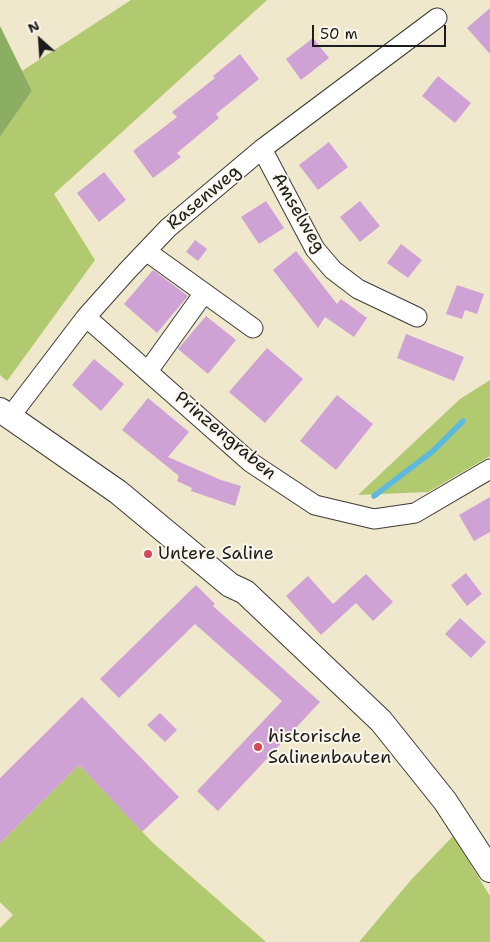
<!DOCTYPE html>
<html>
<head>
<meta charset="utf-8">
<style>
	body { margin:0 }
	#map { position:relative; width:490px; height:942px; overflow:hidden; background:#efe8cc; font-family:"Shantell Sans",sans-serif }
	canvas { display:block }
	.north { position:absolute; left:15px; top:15px; width:50px; height:50px; -webkit-text-stroke:4px #fbf7ec; paint-order:stroke; rotate:334deg; font-size:14px; font-weight:700; line-height:20px; text-align:center; color:#1c1c1c }
	.north::after { content:''; display:block; margin:auto; width:18px; height:22px; background:#1c1c1c; clip-path:polygon(50% 0,100% 100%,50% 72%,0 100%) }
	.scale { position:absolute; left:312px; top:25px; width:134px; height:22px; box-sizing:border-box; border:2px solid #1c1c1c; border-top:0; padding-left:6px; font-size:15px; line-height:18px; white-space:nowrap; color:#1c1c1c; -webkit-text-stroke:4px #fbf7ec; paint-order:stroke }
</style>
</head>
<body>
<div id="map">
<canvas width="490" height="942"></canvas>
<div class="north">N</div>
<div class="scale">50 m</div>
</div>
<script>
const ctx = document.querySelector('canvas').getContext('2d');
ctx.lineJoin = 'round';
function fill(path, color) {
  ctx.fillStyle = color;
  ctx.fill(path, 'evenodd');
}
function poly(rows) {
  const path = new Path2D();
  for (const r of rows) {
    path.moveTo(r[0], r[1]);
    for (let i = 2; i < r.length; i += 2) path.lineTo(r[i], r[i + 1]);
  }
  return path;
}
function stroke(path, color, width, dash) {
  ctx.strokeStyle = color;
  ctx.lineWidth = width;
  ctx.lineCap = dash ? 'butt' : 'round';
  ctx.setLineDash(dash || []);
  ctx.stroke(path);
}
function label(font, color, halo, rows, align = 'center') {
  ctx.font = font + ' "Shantell Sans",sans-serif';
  ctx.lineWidth = 4;
  ctx.setLineDash([]);
  ctx.textBaseline = 'middle';
  ctx.strokeStyle = halo;
  ctx.fillStyle = color;
  for (const [text, x, y, turn = 0] of rows) {
    ctx.save();
    ctx.translate(x, y);
    ctx.rotate((+turn || 0) * Math.PI / 180);
    ctx.textAlign = isNaN(turn) ? turn : align;
    if (halo) ctx.strokeText(text, 0, 0);
    ctx.fillText(text, 0, 0);
    ctx.restore();
  }
}
fill(poly([
	[131,0,267,0,54,194,95,260,7,381,0,375,0,137,32,91,22,71],
	[490,380,490,456,428,492,358,495,460,399],
	[79,765,153,843,266,942,0,942,0,928,13,915,0,902,0,843],
	[453,836,490,896,490,942,359,942,411,880]
]), '#b1ca6f');
fill(poly([
	[0,26,32,91,0,137]
]), '#8cae62');
stroke(poly([
	[374,496,433,451,463,421]
]), '#5ebadc', 5.5);
fill(poly([
	[490,8,490,54,467,28],
	[313,38,329,58,301,80,286,59],
	[240,54,259,79,216,114,219,118,177,153,181,157,153,178,133,151,177,117,172,112,215,78,213,76],
	[438,76,471,103,455,123,422,96],
	[329,142,348,167,318,190,299,165],
	[104,172,126,200,99,222,77,193],
	[266,201,284,228,259,244,241,217],
	[360,201,380,226,360,242,340,217],
	[195,240,207,249,198,261,186,252],
	[401,244,422,260,408,278,387,263],
	[296,251,337,304,341,299,367,318,354,337,325,317,318,328,273,270],
	[153,270,188,296,157,333,124,304],
	[457,285,484,294,477,314,465,310,462,319,446,314],
	[206,316,236,340,208,374,178,349],
	[406,334,464,357,454,381,397,358],
	[267,348,303,379,265,423,229,392],
	[94,359,124,384,101,411,72,385],
	[337,395,373,424,336,470,300,441],
	[148,398,189,432,168,457,221,480,241,486,235,506,191,491,192,488,177,481,179,476,122,430],
	[490,497,490,532,474,541,459,515],
	[466,573,482,594,467,606,451,585],
	[366,574,393,602,373,621,356,603,321,635,286,596,308,576,333,604],
	[196,585,215,604,213,606,320,702,218,811,197,791,282,701,195,624,119,698,100,679],
	[460,618,486,642,471,658,445,634],
	[82,697,179,797,142,832,79,765,0,843,0,778],
	[160,713,177,730,165,742,147,725]
]), '#cfa2d5');
const minor = poly([
	[262,149,315,249,333,270,358,289,417,317],
	[146,251,253,328],
	[86,317,250,462,315,505,374,519,415,513,490,469],
	[148,371,204,293],
	[9,418,86,317,128,270,168,228,262,149,437,18]
]);
const major = poly([
	[0,410,118,492,230,585,245,592,381,721,445,801,490,870]
]);
stroke(minor, '#3c3b36', 21);
stroke(major, '#3c3b36', 26);
stroke(minor, '#fff', 19);
stroke(major, '#fff', 24);
for (const [x, y, r, color] of [
	[148,554,5,"#d1495b"],
	[258,747,5,"#d1495b"]
]) {
  const dot = new Path2D();
  dot.arc(x, y, r, 0, 2 * Math.PI);
  ctx.fillStyle = color;
  ctx.fill(dot);
  stroke(dot, '#fbf7ec', 2);
}
label('18px', '#1c1c1c', '#fbf7ec', [
	["Rasenweg",204,198,-40],
	["Amselweg",298,213,60],
	["Prinzengraben",225,436,40]
]);
label('18px', '#1c1c1c', '#fbf7ec', [
	["Untere Saline",158,554],
	["historische",268,737],
	["Salinenbauten",268,758]
], 'left');
</script>
</body>
</html>
